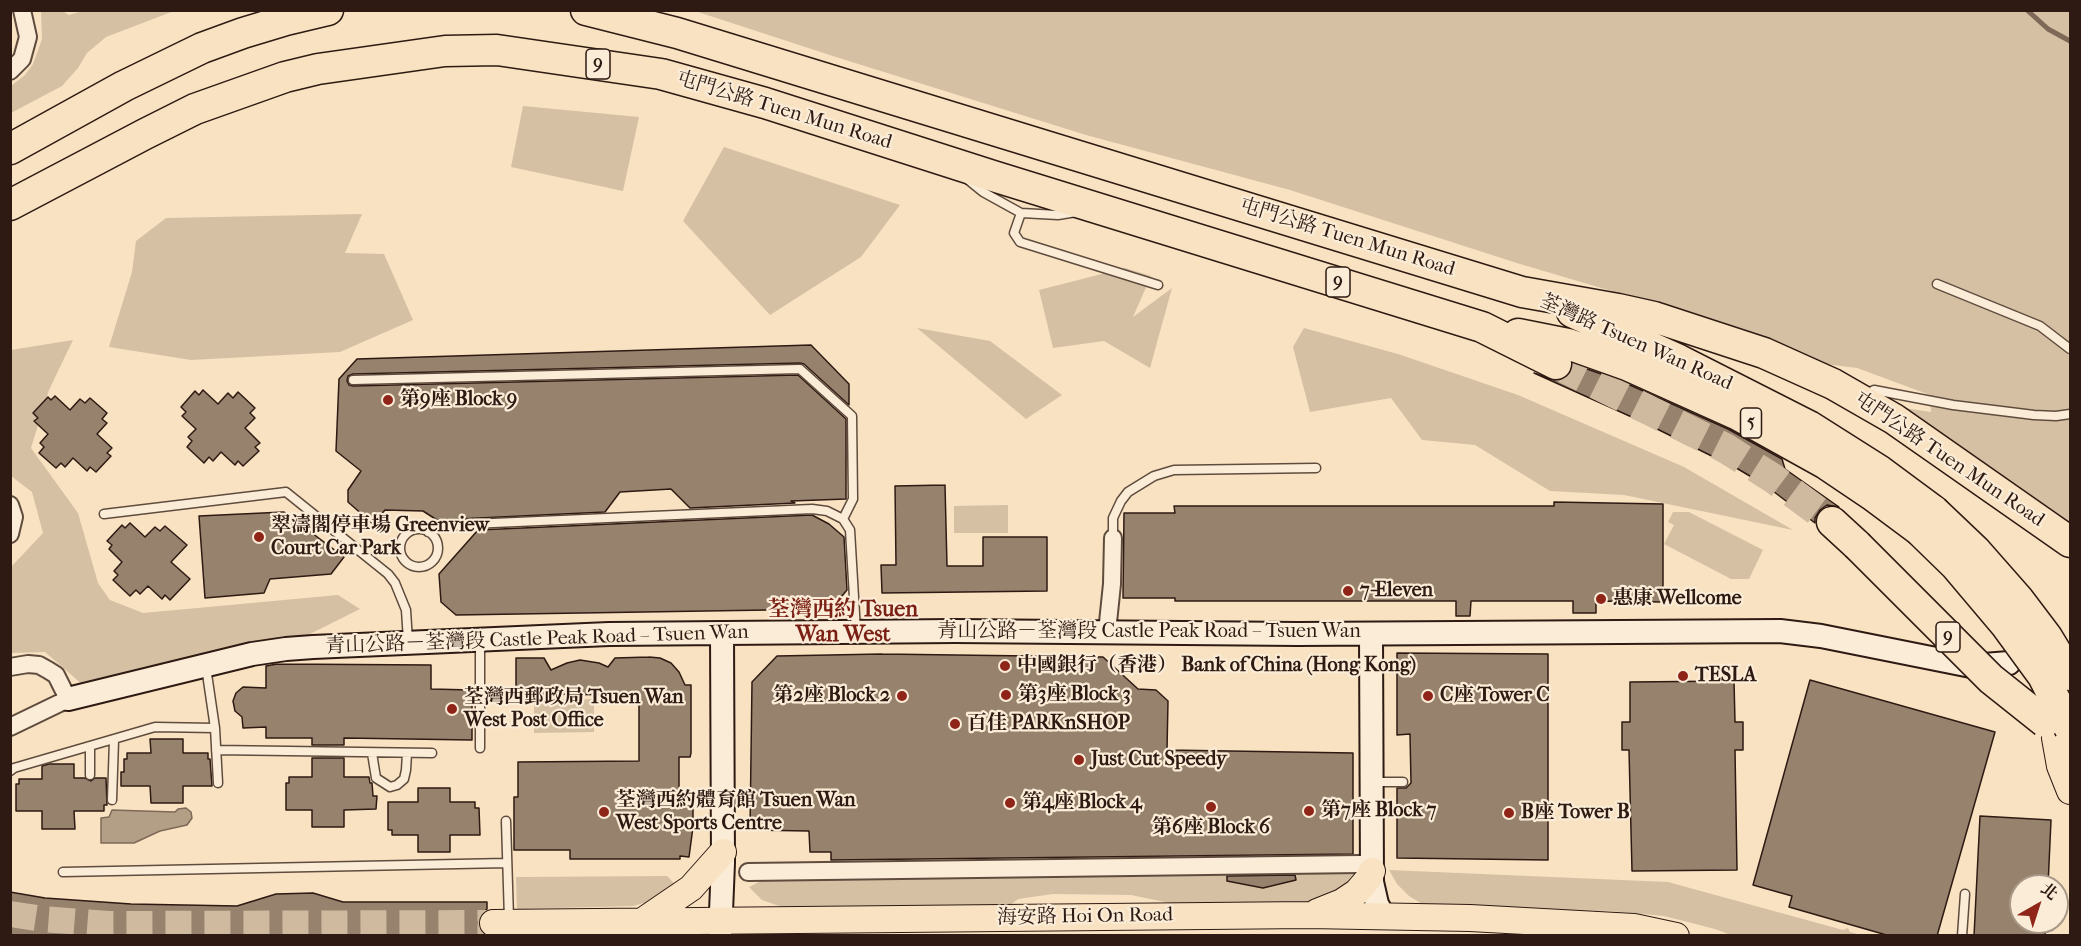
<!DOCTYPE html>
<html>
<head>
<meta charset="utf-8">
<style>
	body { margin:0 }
	#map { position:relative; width:2081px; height:946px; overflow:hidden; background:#f8e2c2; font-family:"IM FELL French Canon","Noto Serif TC",serif }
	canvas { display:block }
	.frame { position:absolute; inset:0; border:12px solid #2e1a12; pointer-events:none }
	.north { position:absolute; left:2009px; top:874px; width:60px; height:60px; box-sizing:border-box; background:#faecd7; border:2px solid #a89888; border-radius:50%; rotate:39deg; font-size:16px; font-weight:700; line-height:24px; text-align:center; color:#2e1a12 }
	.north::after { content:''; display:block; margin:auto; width:21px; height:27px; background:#8f2418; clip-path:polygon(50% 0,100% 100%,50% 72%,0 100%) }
</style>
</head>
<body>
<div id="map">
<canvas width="2081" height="946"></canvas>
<div class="frame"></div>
<div class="north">北</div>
</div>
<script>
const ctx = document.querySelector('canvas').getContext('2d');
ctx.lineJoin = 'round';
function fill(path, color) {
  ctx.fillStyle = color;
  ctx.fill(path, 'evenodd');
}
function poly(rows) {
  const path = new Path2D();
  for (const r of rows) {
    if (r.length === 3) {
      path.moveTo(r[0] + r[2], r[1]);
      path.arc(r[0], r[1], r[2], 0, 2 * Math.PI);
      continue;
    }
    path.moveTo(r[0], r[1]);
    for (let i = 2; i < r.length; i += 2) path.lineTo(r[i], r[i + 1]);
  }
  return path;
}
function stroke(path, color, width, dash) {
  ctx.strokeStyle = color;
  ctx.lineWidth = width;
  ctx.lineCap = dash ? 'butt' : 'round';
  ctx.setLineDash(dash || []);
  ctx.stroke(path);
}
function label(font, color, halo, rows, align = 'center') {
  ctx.font = font + ' "IM FELL French Canon","Noto Serif TC",serif';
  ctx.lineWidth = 4.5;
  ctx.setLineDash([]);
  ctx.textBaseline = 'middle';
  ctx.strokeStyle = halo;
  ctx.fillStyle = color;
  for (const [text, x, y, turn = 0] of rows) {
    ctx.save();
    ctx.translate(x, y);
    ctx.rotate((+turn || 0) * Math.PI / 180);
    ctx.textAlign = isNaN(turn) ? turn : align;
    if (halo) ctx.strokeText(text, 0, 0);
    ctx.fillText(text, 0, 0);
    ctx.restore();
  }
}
fill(poly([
	[86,10,174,11,106,37,87,53,78,68,62,86,11,113,11,86,25,75,33,64,42,39,41,11,62,11,69,15],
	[695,11,2070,11,2070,524,1898,407,1931,412,1930,395,1857,368,1825,364,1730,326,1520,264,1290,190,1086,135,839,58],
	[523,106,639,117,623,191,511,167],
	[724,147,900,205,861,257,770,315,683,221],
	[362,214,345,253,384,254,413,320,340,352,191,360,109,347,132,272,136,241,166,218],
	[1125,268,1151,276,1133,317,1172,288,1150,368,1104,341,1053,348,1039,290],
	[917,328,990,341,1062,395,1026,419],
	[1304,328,1398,354,1518,395,1684,467,1793,530,1624,495,1550,491,1475,445,1422,440,1391,398,1310,412,1293,347],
	[73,340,49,390,31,448,78,513,98,583,110,600,143,613,338,595,360,609,304,637,83,685,45,652,11,653,10,568,43,533,32,492,11,476,11,350],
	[1008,505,1008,533,954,533,954,506],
	[1673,512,1689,512,1763,550,1749,579,1731,579,1664,544,1674,525,1668,522],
	[594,699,594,732,534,733,534,700],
	[1389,870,1668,882,1843,930,1848,928,1850,932,1861,935,1731,935,1715,929,1664,916,1609,911,1437,907,1422,904,1409,896,1397,884],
	[1359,873,1352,884,1327,900,1259,907,1189,907,1131,895,1053,894,1018,899,1007,908,917,906,785,908,762,900,749,887,765,879],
	[667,876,674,883,655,900,633,906,517,909,516,877]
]), '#d6c0a4');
const water = poly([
	[186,808,191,812,192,818,187,825,160,831,134,843,101,843,101,818,109,817,112,810,175,812,178,809,186,808]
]);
fill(water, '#b39e86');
stroke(water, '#7e6958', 1.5);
stroke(poly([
	[2027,10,2048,29,2070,41]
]), '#7e6958', 5);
const building = poly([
	[811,345,849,384,849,405,804,364,800,363,353,374,348,376,347,381,349,385,353,386,798,375,846,419,846,499,791,501,795,503,690,508,671,489,620,492,605,512,437,520,423,511,385,510,373,524,348,502,348,490,361,471,336,451,339,379,357,359,811,345],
	[1573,364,1621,381,1728,429,1782,459,1785,469,1839,507,1827,505,1820,510,1815,518,1815,523,1765,485,1738,469,1645,423,1534,373,1558,381,1566,378,1571,372,1573,364],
	[203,390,218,404,228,393,233,398,238,392,255,408,250,413,255,418,245,428,260,443,255,447,259,451,243,466,238,461,235,465,221,452,213,461,209,457,204,463,187,447,192,441,188,437,196,429,182,416,186,412,181,407,195,391,199,395,203,390],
	[55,396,70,410,80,399,85,403,90,398,107,413,102,419,107,423,97,434,112,448,107,453,111,456,96,472,90,467,87,471,73,458,65,467,61,463,56,468,39,453,44,447,40,443,48,434,34,421,38,418,33,413,48,397,51,400,55,396],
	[945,485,947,566,983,566,983,537,1047,537,1047,591,882,593,881,565,896,565,895,486,945,485],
	[1554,502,1663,504,1663,602,1596,601,1596,613,1573,613,1573,601,1471,601,1470,616,1456,616,1456,601,1175,601,1175,598,1123,598,1124,513,1175,513,1174,506,1554,506,1554,502],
	[284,512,344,557,331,574,270,579,264,593,205,598,199,516,284,512],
	[812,515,829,524,844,537,847,590,831,609,456,615,441,602,439,574,478,530,812,515],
	[130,523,145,537,155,527,160,531,165,526,187,545,171,562,190,579,170,600,165,595,162,599,148,586,140,594,136,590,130,596,113,580,118,575,114,571,122,562,109,549,112,545,107,541,122,525,125,528,130,523],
	[1397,653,1548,654,1548,860,1397,858,1397,788,1406,788,1411,783,1410,734,1397,735,1397,653],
	[882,654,1103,657,1138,689,1156,690,1168,701,1167,750,1353,753,1353,854,831,860,831,852,810,852,809,831,750,830,752,682,777,656,882,654],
	[649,657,660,658,671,663,679,672,685,685,691,685,691,753,690,757,679,757,679,793,693,793,693,827,689,857,680,856,680,859,570,859,570,850,514,850,514,797,518,797,518,762,639,761,639,695,516,694,516,658,544,658,551,670,567,663,580,660,599,663,608,667,615,658,649,657],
	[277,664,431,665,431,689,472,690,472,740,344,738,344,745,312,745,312,738,266,738,266,727,243,728,242,717,235,711,233,701,236,693,243,687,266,688,266,666,277,664],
	[1810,680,1995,732,1937,936,1890,936,1789,907,1792,896,1753,885,1810,680],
	[1734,681,1735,722,1743,722,1743,750,1735,750,1737,870,1632,871,1629,750,1622,750,1622,722,1630,722,1630,682,1734,681],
	[150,739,183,739,183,753,208,753,208,759,210,759,212,786,183,786,183,803,151,803,150,786,121,786,121,772,124,772,124,759,127,759,127,753,151,753,150,739],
	[312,758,344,758,344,777,369,777,370,783,372,783,373,796,377,796,376,809,344,810,344,827,312,827,312,810,286,810,286,783,289,783,289,777,312,777,312,758],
	[49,764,74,764,74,778,85,778,91,781,95,778,106,778,107,805,104,805,104,811,74,811,75,829,42,829,42,811,16,811,16,784,19,784,19,779,42,779,42,766,49,764],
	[418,788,450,788,450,802,475,802,475,808,479,808,480,835,450,835,450,852,418,852,418,835,392,835,392,830,388,830,388,802,418,802,418,788],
	[1980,816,2051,820,2048,886,2021,886,2021,922,2046,922,2045,936,1974,936,1980,816],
	[1295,875,1296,880,1263,888,1227,881,1227,876,1295,875],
	[10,892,45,898,131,904,237,906,276,894,313,893,343,902,487,902,487,909,480,915,478,923,480,930,485,936,10,936,10,892]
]);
fill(building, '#97826e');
stroke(building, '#2e1a12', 1.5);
stroke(poly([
	[10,914,43,919,109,924,493,923]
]), '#d0ba9f', 26, [26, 13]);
stroke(poly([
	[1556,364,1725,448,1774,479,1832,522]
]), '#d0ba9f', 30, [30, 15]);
const lane = poly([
	[967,179,983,192,1021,213,1058,215,1076,212],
	[1021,213,1014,233,1020,242,1158,285],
	[1937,284,2040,326,2070,349],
	[353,380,800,369,852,416,853,499,843,519],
	[1866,395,1874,390,1953,405,2034,415,2056,416,2070,414],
	[104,514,286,492,388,574,395,583,406,610,408,641],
	[419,548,19],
	[428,532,436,527,471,524,812,509,827,511,843,519,850,530,856,631],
	[1113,538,1113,518,1121,501,1128,492,1154,476,1174,470,1316,468],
	[206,667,215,728,218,783],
	[480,748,480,640],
	[216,750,432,753],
	[372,753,376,778,390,787,397,785,404,779,406,770,407,753],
	[10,771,14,768,155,727,215,728],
	[90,775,90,747],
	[1373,782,1403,782],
	[112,800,114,740],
	[506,821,509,919],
	[63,872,507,863],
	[1962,936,1965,894]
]);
const street = poly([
	[10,71,22,59,28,37,22,10],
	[10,505,14,517,10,534],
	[1107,632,1112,584,1113,538],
	[10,667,28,664,39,665,48,670,56,675,68,699,10,727],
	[748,872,1361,864]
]);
const secondary = poly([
	[1371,634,1372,882,1377,904,1384,917],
	[68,699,252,654,286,649,313,647,609,634,955,631,1298,634,1780,631,1821,636,1971,666,2009,663],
	[720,936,723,863,722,634]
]);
const primary = poly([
	[2055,738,2060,766,2070,791],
	[1317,912,1342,902,1357,892,1368,879,1372,871],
	[644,920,691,888,723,852],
	[493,923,1309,915,1470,918,1634,927,1676,936]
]);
const highway = poly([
	[586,10,677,33,1522,292,1618,309,1654,317,1764,353,1833,384,1894,419,2070,542],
	[10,149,124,86,202,48,243,33,286,20,328,10],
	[10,205,145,134,195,109,285,77,318,69,445,51,497,50,661,74,765,103,993,176,1482,327,1556,364],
	[1572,312,1679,360,1809,426,1880,471,1934,511],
	[1518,334,1568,344,1627,365,1736,414,1826,464,1872,495,1919,530],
	[1832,522,1857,545]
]);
stroke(lane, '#604c3e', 11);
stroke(street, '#604c3e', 20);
stroke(secondary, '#2e1a12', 26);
stroke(primary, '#2e1a12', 28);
stroke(highway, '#2e1a12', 33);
stroke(lane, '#faecd7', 8);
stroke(street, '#faecd7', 16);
stroke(secondary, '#faecd7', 22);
stroke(primary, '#f8e2c2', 26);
stroke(highway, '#f8e2c2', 30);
const highwayBridge = poly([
	[1934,511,1975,550,2019,600,2047,637,2070,675],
	[1919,530,1956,566,2005,624,2043,676,2070,729],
	[1857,545,1991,679,2045,722]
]);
stroke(highwayBridge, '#2e1a12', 33, []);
stroke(highwayBridge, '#f8e2c2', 30);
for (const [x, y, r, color] of [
	[388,400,6,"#8f2418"],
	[259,537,6,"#8f2418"],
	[1348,591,6,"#8f2418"],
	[1601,599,6,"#8f2418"],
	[1005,666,6,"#8f2418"],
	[1683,676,6,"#8f2418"],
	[1006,695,6,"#8f2418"],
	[902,696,6,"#8f2418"],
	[1428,696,6,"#8f2418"],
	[452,709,6,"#8f2418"],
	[955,724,6,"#8f2418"],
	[1079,760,6,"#8f2418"],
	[1010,803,6,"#8f2418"],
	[1211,807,6,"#8f2418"],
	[1309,811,6,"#8f2418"],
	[604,812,6,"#8f2418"],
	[1509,813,6,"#8f2418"]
]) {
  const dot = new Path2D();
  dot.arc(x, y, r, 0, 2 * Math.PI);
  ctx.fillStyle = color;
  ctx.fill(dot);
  stroke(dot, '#faecd7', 2);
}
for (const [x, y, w] of [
	[598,64,24],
	[1338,282,24],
	[1751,423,21],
	[1948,637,24]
]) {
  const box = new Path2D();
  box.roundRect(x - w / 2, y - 15, w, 30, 4.5);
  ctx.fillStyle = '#faecd7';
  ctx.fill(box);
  stroke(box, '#2e1a12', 1.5);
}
label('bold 18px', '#2e1a12', null, [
	["9",598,64],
	["9",1338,282],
	["5",1751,423],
	["9",1948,637]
]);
label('20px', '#2e1a12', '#faecd7', [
	["屯門公路 Tuen Mun Road",784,111,17],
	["屯門公路 Tuen Mun Road",1347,238,17],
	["荃灣路 Tsuen Wan Road",1636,343,24],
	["屯門公路 Tuen Mun Road",1949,460,34],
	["青山公路－荃灣段 Castle Peak Road – Tsuen Wan",1149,632],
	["青山公路－荃灣段 Castle Peak Road – Tsuen Wan",537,640,-2],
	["海安路 Hoi On Road",1085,917,-1]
]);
label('bold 20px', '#2e1a12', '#faecd7', [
	["第9座 Block 9",400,400],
	["翠濤閣停車場 Greenview",271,526],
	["Court Car Park",271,549],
	["7-Eleven",1360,591],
	["惠康 Wellcome",1613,599],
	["中國銀行（香港） Bank of China (Hong Kong)",1017,666],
	["TESLA",1695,676],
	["第3座 Block 3",1018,695],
	["第2座 Block 2",890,696,"right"],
	["C座 Tower C",1440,696],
	["荃灣西郵政局 Tsuen Wan",464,698],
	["West Post Office",464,721],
	["百佳 PARKnSHOP",967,724],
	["Just Cut Speedy",1091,760],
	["荃灣西約體育館 Tsuen Wan",616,801],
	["West Sports Centre",616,824],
	["第4座 Block 4",1022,803],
	["第7座 Block 7",1321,811],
	["B座 Tower B",1521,813],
	["第6座 Block 6",1211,828,"center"]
], 'left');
label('bold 22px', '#7a1f14', '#faecd7', [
	["荃灣西約 Tsuen",843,611],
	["Wan West",843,636]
]);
</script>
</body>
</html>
